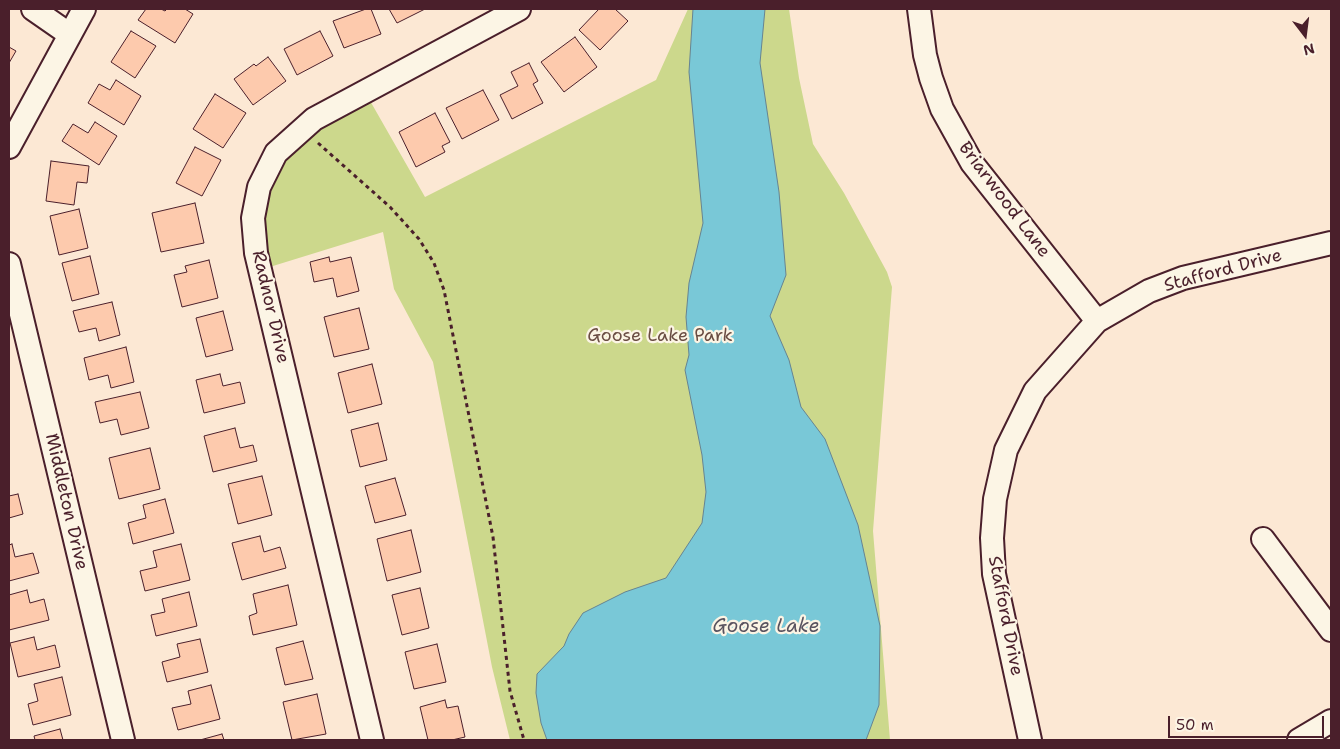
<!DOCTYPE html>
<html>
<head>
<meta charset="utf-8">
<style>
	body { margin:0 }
	#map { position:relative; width:1340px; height:749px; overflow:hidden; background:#fce8d4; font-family:"Shantell Sans",sans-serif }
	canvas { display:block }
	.frame { position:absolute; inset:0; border:10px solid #4a1f2b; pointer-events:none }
	.north { position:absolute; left:1280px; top:10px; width:50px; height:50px; -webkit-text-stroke:4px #fcf5e5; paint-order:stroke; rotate:165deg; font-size:14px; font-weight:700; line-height:20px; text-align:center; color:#4a1f2b }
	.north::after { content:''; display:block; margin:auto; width:18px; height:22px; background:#4a1f2b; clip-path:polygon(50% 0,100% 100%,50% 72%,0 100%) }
	.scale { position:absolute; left:1168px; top:716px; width:156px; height:22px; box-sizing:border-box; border:2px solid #4a1f2b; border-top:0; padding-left:6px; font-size:15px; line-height:18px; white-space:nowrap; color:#4a1f2b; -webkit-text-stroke:4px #fcf5e5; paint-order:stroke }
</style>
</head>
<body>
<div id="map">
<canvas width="1340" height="749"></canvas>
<div class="frame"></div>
<div class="north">N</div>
<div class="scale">50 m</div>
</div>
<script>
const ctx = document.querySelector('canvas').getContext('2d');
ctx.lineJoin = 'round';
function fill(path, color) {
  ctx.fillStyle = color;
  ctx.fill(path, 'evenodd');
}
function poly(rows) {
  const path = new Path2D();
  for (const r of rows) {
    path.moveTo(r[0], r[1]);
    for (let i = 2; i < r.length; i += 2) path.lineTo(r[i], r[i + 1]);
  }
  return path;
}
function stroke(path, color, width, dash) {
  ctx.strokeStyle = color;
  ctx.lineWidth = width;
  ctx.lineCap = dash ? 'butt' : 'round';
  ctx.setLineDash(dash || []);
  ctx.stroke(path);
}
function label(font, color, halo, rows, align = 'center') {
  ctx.font = font + ' "Shantell Sans",sans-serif';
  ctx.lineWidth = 4.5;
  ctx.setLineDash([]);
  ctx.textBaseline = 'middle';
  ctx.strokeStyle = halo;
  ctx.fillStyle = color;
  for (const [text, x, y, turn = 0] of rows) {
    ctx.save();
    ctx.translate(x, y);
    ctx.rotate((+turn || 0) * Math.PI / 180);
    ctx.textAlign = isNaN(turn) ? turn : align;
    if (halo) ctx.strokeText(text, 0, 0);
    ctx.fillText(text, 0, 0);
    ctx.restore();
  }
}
fill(poly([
	[688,9,789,9,799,78,813,144,844,193,887,272,892,287,873,531,890,740,510,740,492,667,433,362,394,289,383,232,260,270,259,187,276,153,365,92,425,197,656,80]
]), '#ccd88c');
const water = poly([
	[693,9,765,9,760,63,779,192,786,275,770,316,789,360,801,407,825,439,858,525,880,626,879,705,866,740,547,740,541,723,536,693,537,674,564,646,569,634,583,613,625,592,666,578,702,523,706,492,702,455,685,370,689,355,686,317,689,283,703,223,689,72,693,9]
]);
fill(water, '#79c8d7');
stroke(water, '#668492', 1);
const building = poly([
	[146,9,161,9,165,11,167,9,185,9,193,14,175,43,138,20,146,9],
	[366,9,371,9,381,34,344,48,333,21,366,9],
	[389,9,425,9,397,23,389,9],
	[599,9,615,9,628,21,600,50,579,30,599,9],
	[131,31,156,46,135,78,111,62,131,31],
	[320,31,333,56,297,75,284,49,320,31],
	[575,37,597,67,564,92,541,62,575,37],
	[9,47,16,51,9,63,9,47],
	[268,57,286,81,253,105,234,79,254,64,256,66,268,57],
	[529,63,538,81,533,84,543,103,512,119,500,95,518,86,511,72,529,63],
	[116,80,141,96,124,125,88,103,99,84,110,90,116,80],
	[483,90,499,120,462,139,446,108,483,90],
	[215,94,246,113,223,148,193,129,215,94],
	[435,113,450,142,442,146,445,152,416,167,399,132,435,113],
	[95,122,117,136,99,165,62,141,73,124,88,133,95,122],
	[195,147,221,160,202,196,176,183,195,147],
	[51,161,89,166,87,183,77,182,74,205,46,201,51,161],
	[195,203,204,243,161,252,152,213,195,203],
	[79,209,88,248,59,255,50,216,79,209],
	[90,256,99,294,72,301,62,263,90,256],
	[329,257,330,262,351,257,359,291,337,297,333,278,314,282,310,262,329,257],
	[209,260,218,298,182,307,174,275,187,272,185,266,209,260],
	[112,302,120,335,99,341,96,328,79,332,73,311,112,302],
	[359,308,369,349,334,357,324,317,359,308],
	[223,311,233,350,206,357,196,318,223,311],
	[126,347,134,382,111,388,108,375,89,380,84,358,126,347],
	[372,364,382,404,348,413,338,373,372,364],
	[220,374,223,386,240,382,245,403,204,413,196,380,220,374],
	[140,392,149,428,121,435,117,419,100,423,95,402,140,392],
	[378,423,387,460,360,467,351,430,378,423],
	[235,428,240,448,253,445,257,461,213,472,204,436,235,428],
	[150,448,160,489,119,499,109,458,150,448],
	[262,476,272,515,238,524,228,484,262,476],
	[395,478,406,515,375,523,365,486,395,478],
	[18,494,23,514,9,518,9,496,18,494],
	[165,499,174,533,133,544,128,523,146,518,143,505,165,499],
	[411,530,421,572,387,581,377,539,411,530],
	[260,536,264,552,280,547,286,568,242,580,232,543,260,536],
	[12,544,15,557,33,553,39,573,9,581,9,545,12,544],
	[181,544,190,580,145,591,140,571,157,567,153,551,181,544],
	[288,585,297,625,253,635,249,616,257,613,253,594,288,585],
	[420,588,429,628,402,635,392,595,420,588],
	[27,590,30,603,44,599,49,620,9,630,9,595,27,590],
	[189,592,197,626,156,636,151,615,165,612,162,599,189,592],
	[34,637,37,650,55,645,60,667,18,677,10,643,34,637],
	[200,639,208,672,167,682,162,662,180,657,177,644,200,639],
	[303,641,313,679,285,685,276,648,303,641],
	[437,644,446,682,414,689,405,652,437,644],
	[62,677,71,715,33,725,28,704,38,701,34,684,62,677],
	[211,685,220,719,178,730,172,708,191,704,188,691,211,685],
	[317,694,326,734,292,740,283,702,317,694],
	[445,700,447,708,458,706,465,737,452,740,428,740,420,707,445,700],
	[60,729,63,740,35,740,34,736,60,729],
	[222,734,224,740,200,740,222,734]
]);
fill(building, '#fdcaad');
stroke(building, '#4a1f2b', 1);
const street = poly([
	[33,9,69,34],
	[919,9,925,55,931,78,942,109,972,163,1097,321],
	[9,147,84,9],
	[9,264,123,740],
	[1263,539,1331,630],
	[372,740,256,253,253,218,259,187,276,153,314,119,519,9],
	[1030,740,994,574,992,538,995,499,1006,450,1035,391,1097,321,1149,291,1183,278,1331,243],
	[1299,740,1331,721]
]);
stroke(street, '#4a1f2b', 26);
stroke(poly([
	[318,143,390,207,419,239,434,263,444,290,493,537,510,691,524,740]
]), '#4a1f2b', 3, [4, 4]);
stroke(street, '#fcf5e5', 22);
label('18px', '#4a1f2b', '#fcf5e5', [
	["Briarwood Lane",1004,200,53],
	["Stafford Drive",1223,271,-15],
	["Radnor Drive",270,307,77],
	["Middleton Drive",66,502,77],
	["Stafford Drive",1005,616,79]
]);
label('18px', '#6a4d43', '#fcf5e5', [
	["Goose Lake Park",660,336]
]);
label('italic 19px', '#58525f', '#fcf5e5', [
	["Goose Lake",766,627]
]);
</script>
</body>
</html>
